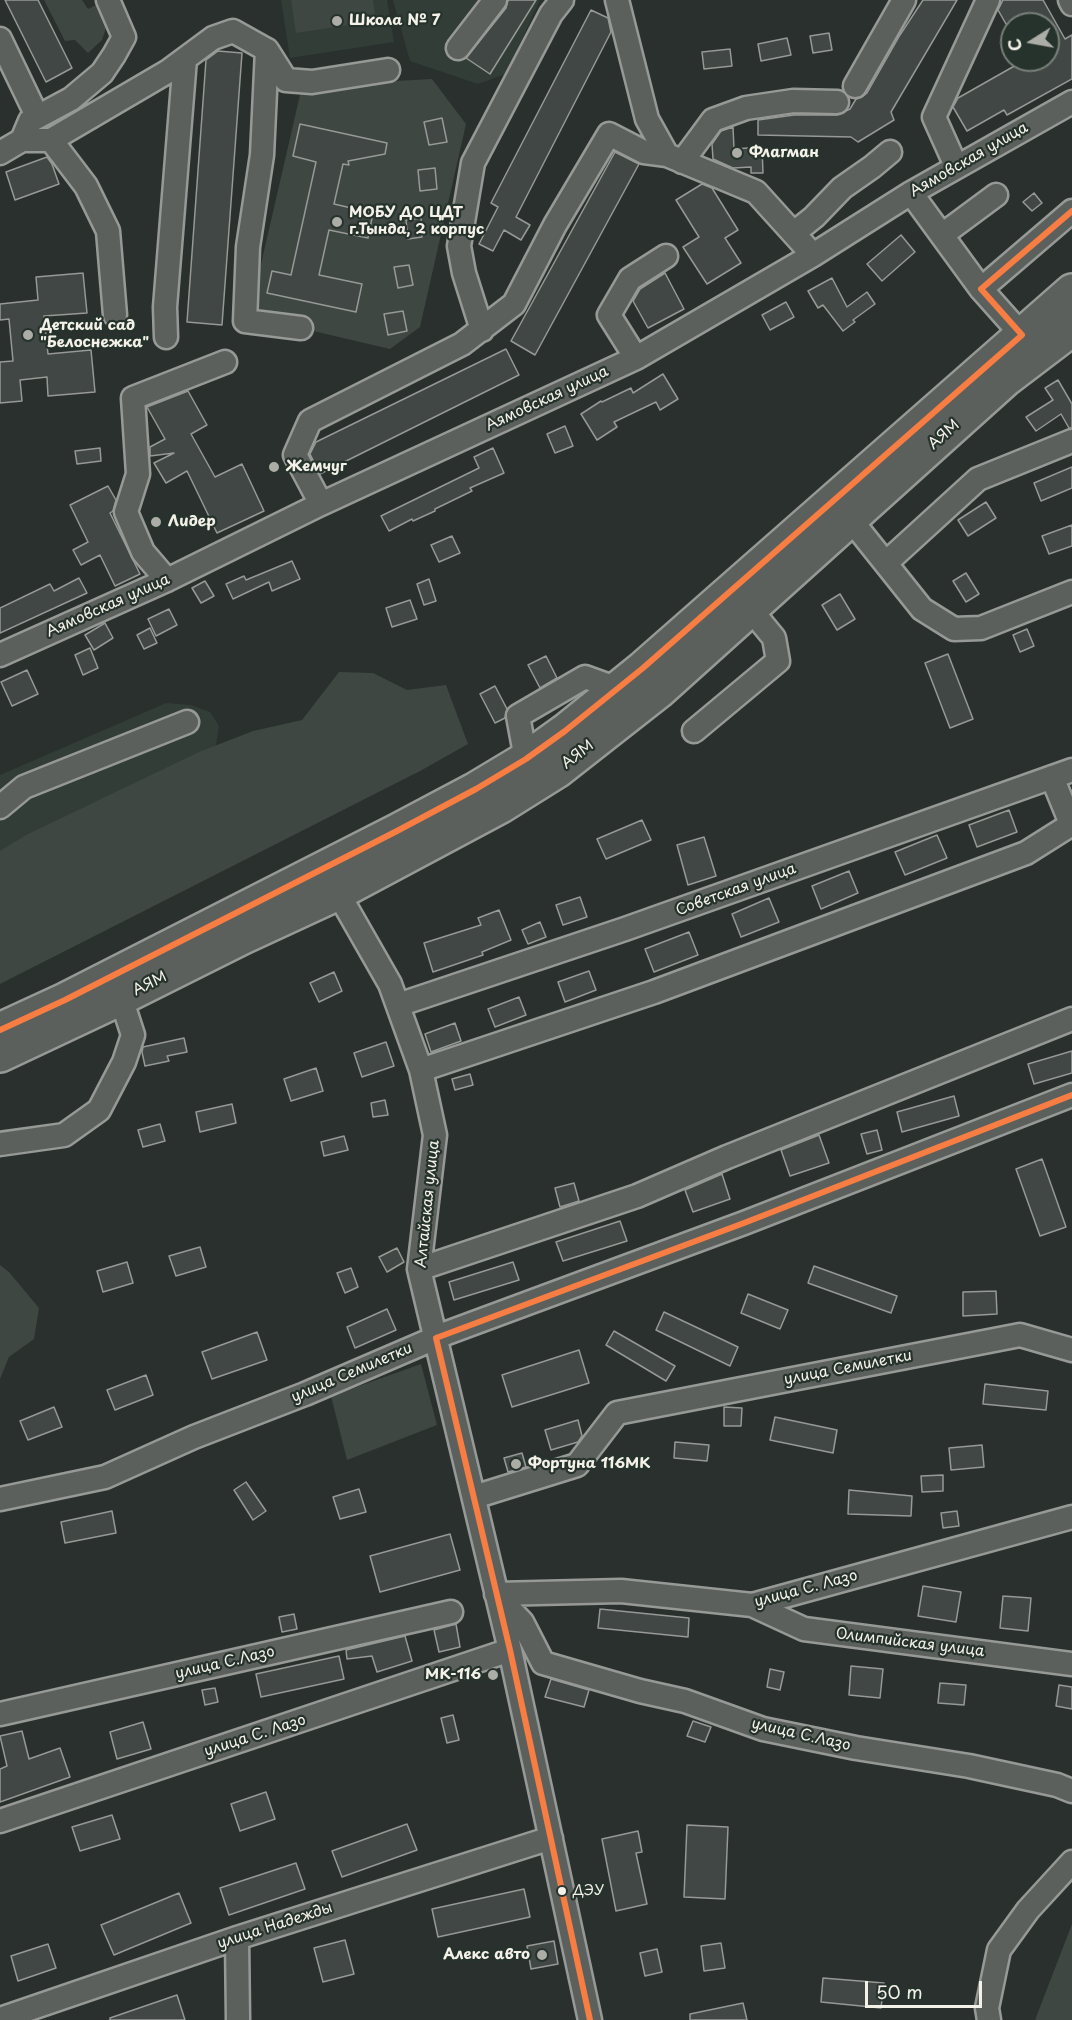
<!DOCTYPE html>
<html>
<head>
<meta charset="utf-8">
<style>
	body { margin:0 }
	#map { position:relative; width:1072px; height:2020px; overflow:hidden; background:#29302d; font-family:"Playpen Sans",sans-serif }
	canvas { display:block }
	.north { position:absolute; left:1000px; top:12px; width:60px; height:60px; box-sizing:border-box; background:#26332d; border:2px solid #787f78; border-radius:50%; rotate:259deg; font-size:16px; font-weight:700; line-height:24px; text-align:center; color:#f4f1e8 }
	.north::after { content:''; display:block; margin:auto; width:21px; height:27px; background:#adada7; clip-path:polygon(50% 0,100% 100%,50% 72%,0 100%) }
	.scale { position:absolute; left:865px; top:1981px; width:117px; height:27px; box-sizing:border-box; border:3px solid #f4f1e8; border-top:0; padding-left:8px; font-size:18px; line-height:21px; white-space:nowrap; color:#f4f1e8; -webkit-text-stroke:4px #26332d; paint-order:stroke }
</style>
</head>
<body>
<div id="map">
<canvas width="1072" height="2020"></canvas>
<div class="north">С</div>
<div class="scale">50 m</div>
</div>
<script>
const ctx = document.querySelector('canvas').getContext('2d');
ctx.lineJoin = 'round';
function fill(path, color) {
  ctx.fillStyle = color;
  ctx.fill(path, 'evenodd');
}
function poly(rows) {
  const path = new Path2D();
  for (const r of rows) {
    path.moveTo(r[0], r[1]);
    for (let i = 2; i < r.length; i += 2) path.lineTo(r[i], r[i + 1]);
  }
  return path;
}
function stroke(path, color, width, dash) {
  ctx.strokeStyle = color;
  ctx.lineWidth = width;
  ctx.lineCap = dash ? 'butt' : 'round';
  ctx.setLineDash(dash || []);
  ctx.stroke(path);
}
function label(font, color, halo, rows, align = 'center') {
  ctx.font = font + ' "Playpen Sans",sans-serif';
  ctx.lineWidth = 4.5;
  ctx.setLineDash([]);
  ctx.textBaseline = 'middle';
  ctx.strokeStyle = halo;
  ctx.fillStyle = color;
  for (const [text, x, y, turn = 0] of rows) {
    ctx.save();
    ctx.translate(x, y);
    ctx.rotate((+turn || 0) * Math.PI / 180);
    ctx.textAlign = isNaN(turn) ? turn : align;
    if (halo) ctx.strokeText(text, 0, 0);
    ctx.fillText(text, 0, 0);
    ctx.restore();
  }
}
fill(poly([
	[281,0,387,0,394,42,290,58],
	[393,0,540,0,506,74,478,84,410,61],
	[166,703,191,705,210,712,219,726,215,752,0,855,0,775]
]), '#323d37');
fill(poly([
	[44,0,82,0,88,9,102,2,110,16,102,40,88,53,75,40,65,41],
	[291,0,373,0,376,21,296,33],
	[432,79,466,124,420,327,390,349,249,316,302,86],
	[339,672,373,673,407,690,446,685,468,744,422,770,0,984,0,851,26,835,199,752,253,731,302,720],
	[0,1265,9,1272,39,1308,34,1339,9,1357,0,1379],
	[421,1364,437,1425,347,1460,331,1396],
	[1072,1924,1072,2020,1035,2020]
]), '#3e4742');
const building = poly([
	[5,0,38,0,72,68,46,82,5,0],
	[508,0,536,0,490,74,466,58,506,8,508,0],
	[923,0,957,0,891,112,894,120,858,142,851,137,758,135,758,120,794,115,837,115,850,109,856,99,862,97,867,93,900,35,923,0],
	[1003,0,1043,0,1065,39,1072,35,1072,79,1007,115,1004,110,967,131,953,107,958,98,1025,60,1048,60,1048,24,1006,24,998,10,1003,0],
	[591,10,608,18,611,32,516,217,530,225,521,240,504,230,493,251,479,244,498,207,491,203,591,10],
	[829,33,832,50,813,53,810,36,829,33],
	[787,38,791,55,761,61,758,44,787,38],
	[730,49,732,66,704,69,702,52,730,49],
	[218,51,242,53,222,325,187,322,206,60,218,51],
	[442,118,447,142,429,145,424,122,442,118],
	[300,124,387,143,385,154,348,161,349,165,343,164,334,204,373,213,368,238,329,230,319,275,362,284,356,312,267,293,272,271,291,275,316,162,293,156,300,124],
	[733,127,734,149,762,147,763,173,751,173,751,167,733,168,713,159,712,144,721,131,733,127],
	[615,152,639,164,535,355,511,341,615,152],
	[47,157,52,164,59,184,15,200,6,172,47,157],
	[435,168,437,189,420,191,418,170,435,168],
	[702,184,712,188,738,230,725,238,741,263,707,284,683,247,699,237,676,200,702,184],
	[1034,193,1042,203,1032,211,1023,202,1034,193],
	[421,218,422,237,408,239,406,220,421,218],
	[901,235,915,252,882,281,867,264,901,235],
	[409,265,413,285,398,288,394,267,409,265],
	[83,273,87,313,44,316,48,354,91,350,95,392,48,396,47,377,20,380,22,401,0,403,0,362,13,361,9,319,0,320,0,304,38,300,36,277,83,273],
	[665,273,684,309,648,328,633,301,640,289,665,273],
	[832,278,847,307,867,292,875,304,853,320,855,322,843,331,823,305,818,308,808,291,832,278],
	[786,302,794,317,770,330,762,315,786,302],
	[403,311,407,331,388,335,384,314,403,311],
	[506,349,519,375,320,474,310,454,316,442,506,349],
	[663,374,678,399,660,410,656,402,614,422,617,427,597,440,581,414,601,401,602,402,631,388,633,393,663,374],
	[1058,380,1072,404,1072,428,1069,428,1061,414,1036,431,1026,417,1053,400,1045,388,1058,380],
	[188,391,207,425,191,434,215,477,242,464,264,511,217,533,187,471,166,483,154,463,174,453,150,456,150,447,165,439,147,407,188,391],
	[565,426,573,446,555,453,547,434,565,426],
	[100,448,101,461,77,464,75,451,100,448],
	[493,448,504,473,470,488,472,491,435,509,435,511,413,521,412,519,389,531,381,516,479,468,474,457,493,448],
	[1072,467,1072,488,1041,501,1034,483,1072,467],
	[108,486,116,500,113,511,110,513,140,574,115,586,100,555,81,565,73,550,88,542,70,505,108,486],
	[986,502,996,518,968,536,958,520,986,502],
	[1072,525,1072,546,1049,554,1042,536,1072,525],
	[452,536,460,553,439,562,431,545,452,536],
	[292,561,300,579,272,591,269,582,233,599,226,584,244,576,246,580,292,561],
	[966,573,979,594,966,602,953,581,966,573],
	[79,578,87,593,0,633,0,608,50,584,54,591,79,578],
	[429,579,436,601,424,605,417,584,429,579],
	[205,581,214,596,201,603,192,588,205,581],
	[840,594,855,619,837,630,822,605,840,594],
	[410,600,417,619,392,627,386,608,410,600],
	[169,609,177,625,156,636,148,619,169,609],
	[105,623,113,638,94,650,85,635,105,623],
	[150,628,157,643,144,649,137,635,150,628],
	[1027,629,1034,646,1020,652,1013,635,1027,629],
	[90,648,98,668,83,675,75,655,90,648],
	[948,654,973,719,950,728,925,663,948,654],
	[546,656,557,678,540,688,528,665,546,656],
	[27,670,38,694,12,706,1,682,27,670],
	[495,686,507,709,505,718,495,723,480,694,495,686],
	[1009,810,1017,832,977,847,969,825,1009,810],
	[642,820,651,840,606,859,597,839,642,820],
	[937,835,947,858,905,875,895,852,937,835],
	[704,837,716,876,688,885,677,845,704,837],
	[849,871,858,893,821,909,812,886,849,871],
	[580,897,587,917,563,925,556,905,580,897],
	[769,898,779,922,741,937,732,914,769,898],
	[499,910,511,940,482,952,483,955,433,972,424,943,481,925,478,918,499,910],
	[540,922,546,937,528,944,522,930,540,922],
	[689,932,698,955,654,972,645,949,689,932],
	[589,971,596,990,565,1002,558,982,589,971],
	[334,972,342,991,319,1002,310,983,334,972],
	[519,997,526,1015,495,1027,488,1009,519,997],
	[455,1023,461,1041,431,1052,425,1034,455,1023],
	[184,1038,187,1052,167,1056,169,1061,145,1066,142,1052,143,1047,184,1038],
	[386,1042,394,1066,362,1077,354,1053,386,1042],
	[1072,1051,1072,1073,1034,1084,1028,1064,1072,1051],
	[316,1068,323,1091,291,1101,284,1079,316,1068],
	[470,1074,473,1085,455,1090,452,1079,470,1074],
	[954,1096,959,1116,902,1132,897,1112,954,1096],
	[385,1100,388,1115,373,1117,371,1103,385,1100],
	[232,1104,236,1123,200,1132,196,1112,232,1104],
	[160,1124,165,1141,143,1147,138,1130,160,1124],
	[877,1130,882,1150,867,1154,861,1134,877,1130],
	[819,1135,829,1163,790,1176,781,1150,819,1135],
	[344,1136,348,1150,324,1156,321,1142,344,1136],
	[1042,1159,1066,1227,1040,1236,1016,1169,1042,1159],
	[722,1174,730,1199,693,1212,685,1190,722,1174],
	[574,1183,579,1201,560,1207,555,1188,574,1183],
	[620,1221,627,1241,563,1261,556,1242,620,1221],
	[200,1247,206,1267,176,1276,169,1256,200,1247],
	[397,1248,404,1262,387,1272,379,1257,397,1248],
	[127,1262,133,1283,103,1292,97,1271,127,1262],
	[513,1262,519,1280,454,1300,449,1282,513,1262],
	[814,1266,897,1296,891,1313,808,1283,814,1266],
	[351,1268,358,1287,345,1293,337,1273,351,1268],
	[996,1291,997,1314,963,1316,963,1292,996,1291],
	[748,1294,788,1310,780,1329,741,1313,748,1294],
	[387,1309,396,1330,355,1348,347,1327,387,1309],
	[664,1312,738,1347,730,1366,656,1330,664,1312],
	[614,1331,675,1366,666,1381,606,1345,614,1331],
	[257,1332,267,1360,212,1379,202,1352,257,1332],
	[579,1350,589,1383,512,1407,502,1375,579,1350],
	[146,1375,153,1395,115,1410,107,1390,146,1375],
	[985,1384,1048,1391,1046,1410,983,1404,985,1384],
	[54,1407,62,1427,28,1440,20,1421,54,1407],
	[724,1407,742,1408,741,1426,724,1426,724,1407],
	[775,1417,837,1430,833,1453,770,1440,775,1417],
	[578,1420,582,1436,578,1442,551,1450,545,1430,578,1420],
	[675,1442,709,1445,707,1461,674,1458,675,1442],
	[982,1445,984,1467,951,1470,949,1448,982,1445],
	[522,1453,526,1467,508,1472,504,1458,522,1453],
	[943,1475,943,1491,922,1492,921,1476,943,1475],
	[246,1482,266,1511,253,1520,234,1490,246,1482],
	[359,1489,366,1512,340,1519,333,1497,359,1489],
	[849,1490,912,1496,911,1516,848,1514,849,1490],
	[112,1511,116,1533,65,1543,61,1522,112,1511],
	[957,1511,959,1526,943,1528,941,1513,957,1511],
	[450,1534,460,1570,380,1592,370,1556,450,1534],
	[923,1586,961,1592,956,1622,918,1616,923,1586],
	[1003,1596,1031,1598,1028,1631,1000,1628,1003,1596],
	[600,1609,689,1618,688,1637,598,1628,600,1609],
	[294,1614,297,1629,282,1632,279,1617,294,1614],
	[456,1624,460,1647,439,1652,434,1630,456,1624],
	[405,1636,412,1661,377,1672,372,1656,347,1659,346,1650,405,1636],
	[339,1656,344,1679,261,1697,256,1674,339,1656],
	[851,1666,883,1669,880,1698,849,1695,851,1666],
	[770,1669,784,1672,780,1690,767,1687,770,1669],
	[551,1679,589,1690,584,1707,545,1697,551,1679],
	[940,1683,966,1685,964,1705,938,1703,940,1683],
	[1059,1685,1072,1687,1072,1709,1056,1706,1059,1685],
	[215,1688,218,1702,205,1705,202,1690,215,1688],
	[453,1715,459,1740,447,1743,441,1718,453,1715],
	[693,1721,711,1727,705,1742,687,1736,693,1721],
	[143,1722,151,1749,117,1759,110,1732,143,1722],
	[22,1731,29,1759,60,1748,70,1777,0,1802,0,1769,7,1766,0,1736,22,1731],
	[266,1792,275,1819,240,1831,231,1804,266,1792],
	[112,1815,120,1839,80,1851,72,1827,112,1815],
	[407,1824,417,1850,342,1877,332,1851,407,1824],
	[687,1825,728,1827,725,1899,684,1897,687,1825],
	[638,1831,642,1852,636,1853,647,1904,616,1911,602,1839,638,1831],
	[296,1863,305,1889,229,1915,220,1888,296,1863],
	[524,1889,530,1917,438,1937,432,1909,524,1889],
	[179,1893,191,1923,114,1955,101,1925,179,1893],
	[345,1940,354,1974,323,1982,314,1948,345,1940],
	[554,1941,558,1964,531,1969,527,1946,554,1941],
	[721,1943,725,1968,704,1971,701,1946,721,1943],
	[48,1944,56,1968,18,1981,11,1956,48,1944],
	[657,1949,662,1972,645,1976,640,1953,657,1949],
	[823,1978,884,1983,881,2008,821,2002,823,1978],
	[177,1995,185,2020,110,2020,110,2018,177,1995],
	[743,2003,747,2020,690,2020,690,2014,743,2003]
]);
fill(building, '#414744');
stroke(building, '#969996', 1.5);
const minor = poly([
	[617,0,647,119,667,155,756,192,813,255],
	[1070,0,1072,4],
	[0,39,37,116],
	[458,48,495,0],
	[267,50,262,155,248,247,245,321,301,328],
	[855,86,904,0],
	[22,140,30,121,71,99,102,73,114,55,124,37,108,0],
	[51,140,86,186,108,231,115,315],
	[0,153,22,140,51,140,167,72,213,38,233,31,267,50,286,80,312,82,388,70],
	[682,162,713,120,746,108,793,101,837,102],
	[956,166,934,117,988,0],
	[911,193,981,289,1022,335],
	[794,233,814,217,842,188,872,167,890,152],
	[942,235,996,195],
	[981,289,1072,211],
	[482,330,464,273,459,246,473,163,551,14,562,0],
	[166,337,165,307,185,59],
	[636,358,609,315,630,279,666,256],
	[321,504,295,455,310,421,462,344,514,304,555,225,609,134,644,152,667,155],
	[851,520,922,609,954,629,981,628,1072,592],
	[887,562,978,479,1072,441],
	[167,580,143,552,126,512,138,474,133,398,225,362],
	[0,655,167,580,321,504,636,358,813,255,911,193,1072,102],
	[694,731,778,661,774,638,751,610],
	[526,759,518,716,585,677,618,689],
	[1052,777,1072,826],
	[0,807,24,787,187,722],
	[338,893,390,984,421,1070,435,1135,419,1269,510,1650,590,2020],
	[398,1005,625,929,1072,770],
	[421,1070,654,992,1026,853,1072,824],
	[0,1144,64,1135,99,1110,124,1062,133,1035,121,998],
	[419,1269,637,1196,727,1157,1072,1019],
	[474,1497,577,1465,617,1413,1020,1335,1072,1350],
	[0,1499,105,1477,194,1437,305,1394,447,1333,744,1223,1072,1095],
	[496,1594,621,1591,752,1605,1072,1517],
	[498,1597,522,1622,543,1663,640,1691,685,1701,763,1729,856,1748,969,1766,1057,1785,1072,1791],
	[752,1605,804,1629,1072,1664],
	[0,1714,451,1612],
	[0,1821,510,1650],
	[237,1938,238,2020],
	[0,2019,237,1938,551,1838],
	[989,2020,987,2008,999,1950,1028,1910,1072,1862]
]);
const highway = poly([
	[0,1030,65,1000,397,831,476,789,526,759,565,731,643,668,1072,291],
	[0,1055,121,998,243,937,338,893,501,806,557,771,659,691,1006,379,1072,329]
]);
stroke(minor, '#969996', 27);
stroke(highway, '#969996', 38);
stroke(minor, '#5c605c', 22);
stroke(highway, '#5c605c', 33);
stroke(poly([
	[0,1030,65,1000,397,831,476,789,526,759,565,731,643,668,1022,335,981,289,1072,211],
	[590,2020,510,1650,436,1338,744,1223,1072,1095]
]), '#f77d43', 6);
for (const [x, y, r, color] of [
	[337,21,6,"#adada7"],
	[737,153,6,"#adada7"],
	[337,222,6,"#adada7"],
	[28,335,6,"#adada7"],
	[274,467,6,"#adada7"],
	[156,522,6,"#adada7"],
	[516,1464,6,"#adada7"],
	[493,1675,6,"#adada7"],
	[562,1891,5,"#f4f1e8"],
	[542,1955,6,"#adada7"]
]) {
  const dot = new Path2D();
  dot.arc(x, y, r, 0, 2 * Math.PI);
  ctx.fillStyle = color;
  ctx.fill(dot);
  stroke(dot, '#26332d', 2);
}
label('14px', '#f4f1e8', '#26332d', [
	["ДЭУ",573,1891]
], 'left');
label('bold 15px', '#f4f1e8', '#26332d', [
	["Школа № 7",349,21],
	["Флагман",749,153],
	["МОБУ ДО ЦДТ",349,213],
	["г.Тында, 2 корпус",349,230],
	["Детский сад",40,326],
	["\"Белоснежка\"",40,343],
	["Жемчуг",286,467],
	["Лидер",168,522],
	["Фортуна 116МК",528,1464],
	["МК-116",481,1675,"right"],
	["Алекс авто",530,1955,"right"]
], 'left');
label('15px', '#f4f1e8', '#26332d', [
	["Аямовская улица",969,160,-30],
	["Аямовская улица",547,399,-25],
	["АЯМ",944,435,-42],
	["Аямовская улица",108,606,-24],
	["АЯМ",578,755,-38],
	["Советская улица",736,890,-20],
	["АЯМ",150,984,-27],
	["Алтайская улица",428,1204,-84],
	["улица Семилетки",848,1368,-11],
	["улица Семилетки",352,1373,-23],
	["улица С. Лазо",806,1589,-15],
	["Олимпийская улица",910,1643,7],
	["улица С.Лазо",225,1663,-13],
	["улица С.Лазо",801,1735,13],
	["улица С. Лазо",255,1736,-18],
	["улица Надежды",275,1926,-18]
]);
</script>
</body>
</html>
